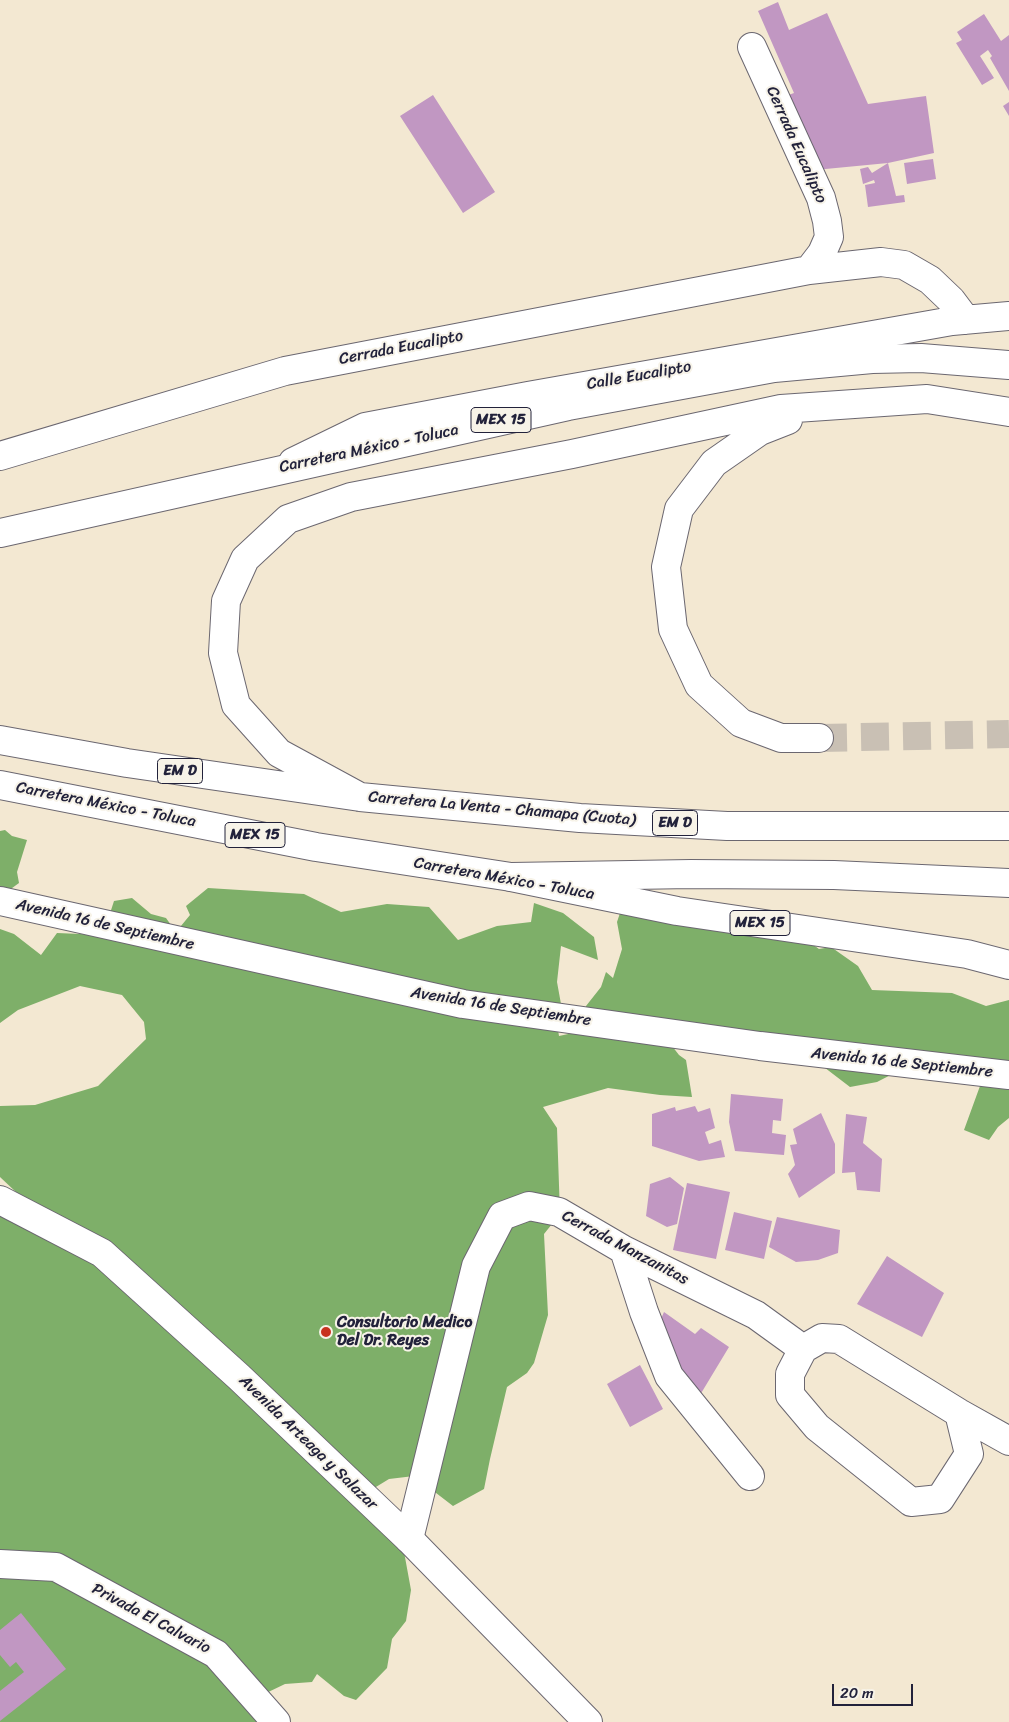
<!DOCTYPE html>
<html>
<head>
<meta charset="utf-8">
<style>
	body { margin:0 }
	#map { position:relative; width:1009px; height:1722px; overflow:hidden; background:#f3e8d2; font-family:Sriracha,sans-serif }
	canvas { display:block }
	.scale { position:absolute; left:832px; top:1684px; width:81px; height:22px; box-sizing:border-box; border:2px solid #22223b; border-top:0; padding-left:6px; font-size:15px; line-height:18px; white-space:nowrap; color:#22223b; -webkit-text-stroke:4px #f7f3e8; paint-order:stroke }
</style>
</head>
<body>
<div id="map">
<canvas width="1009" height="1722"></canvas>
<div class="scale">20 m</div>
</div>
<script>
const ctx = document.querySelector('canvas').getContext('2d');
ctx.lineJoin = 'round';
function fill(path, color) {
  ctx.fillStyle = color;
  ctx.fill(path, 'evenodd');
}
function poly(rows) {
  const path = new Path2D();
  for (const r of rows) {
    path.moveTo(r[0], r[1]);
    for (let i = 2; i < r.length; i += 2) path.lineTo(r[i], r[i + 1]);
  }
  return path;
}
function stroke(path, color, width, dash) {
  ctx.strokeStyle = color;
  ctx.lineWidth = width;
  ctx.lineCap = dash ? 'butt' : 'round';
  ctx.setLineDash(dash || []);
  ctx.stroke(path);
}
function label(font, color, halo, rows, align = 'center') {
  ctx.font = font + ' Sriracha,sans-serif';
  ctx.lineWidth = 4;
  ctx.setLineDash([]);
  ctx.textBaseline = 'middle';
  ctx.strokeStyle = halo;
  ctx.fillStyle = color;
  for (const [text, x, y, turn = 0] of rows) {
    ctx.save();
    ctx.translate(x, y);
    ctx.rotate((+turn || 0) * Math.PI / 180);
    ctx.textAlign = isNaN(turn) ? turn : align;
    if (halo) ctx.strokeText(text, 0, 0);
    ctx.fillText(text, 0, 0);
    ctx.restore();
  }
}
fill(poly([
	[5,830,12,836,27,840,17,872,19,883,8,891,0,892,0,831],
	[208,888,304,894,341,912,387,904,429,907,458,940,497,926,531,922,534,903,563,913,594,937,598,960,561,946,557,982,561,1004,555,1012,559,1036,582,1031,586,1006,601,987,606,972,613,978,622,949,617,922,623,904,812,944,819,949,831,947,858,966,872,990,952,993,986,1006,1009,1000,1009,1118,998,1127,989,1140,964,1130,980,1086,979,1080,912,1064,877,1082,850,1087,816,1061,672,1046,679,1055,686,1060,692,1097,660,1095,608,1088,543,1107,557,1128,560,1214,544,1234,548,1315,534,1363,527,1373,507,1387,490,1459,484,1489,453,1506,414,1476,389,1479,371,1490,400,1530,411,1590,406,1621,392,1639,387,1668,356,1700,344,1696,317,1674,312,1682,285,1684,260,1696,286,1722,0,1722,0,1205,34,1209,0,1177,0,1106,35,1105,98,1086,146,1039,144,1022,122,995,80,986,18,1010,0,1023,0,929,14,934,41,955,57,933,103,935,114,901,132,898,151,914,166,918,176,932,190,915,186,906]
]), '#7eaf69');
fill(poly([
	[778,2,789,30,827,13,868,104,926,96,934,153,888,163,815,170,780,98,794,93,758,11],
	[984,14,1001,41,1009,35,1009,91,990,58,992,56,988,50,980,56,994,78,982,85,956,43,962,40,957,32],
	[433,95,495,192,463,213,400,116],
	[1009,102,1009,116,1003,106],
	[933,159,936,179,907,184,904,163],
	[888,163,896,196,904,195,905,202,868,207,865,185,875,183,874,180,863,184,860,169,868,167,872,173],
	[731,1094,783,1099,781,1121,773,1120,772,1133,786,1135,784,1155,735,1151,729,1122],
	[695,1106,698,1112,710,1108,715,1128,705,1132,709,1144,721,1140,725,1157,699,1161,652,1146,652,1114,675,1107,676,1111],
	[821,1113,835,1144,835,1173,799,1198,788,1174,795,1165,790,1145,797,1144,793,1129],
	[846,1114,867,1117,863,1143,882,1159,880,1192,857,1190,855,1172,842,1173],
	[670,1177,684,1188,677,1224,667,1227,646,1216,650,1184],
	[687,1183,730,1192,716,1259,673,1250],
	[734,1212,772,1221,764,1259,725,1250],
	[777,1217,840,1230,838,1253,818,1260,796,1262,769,1247],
	[887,1256,944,1293,922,1337,857,1304],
	[664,1312,695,1334,701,1328,729,1347,697,1400,647,1351],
	[640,1365,663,1409,630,1427,607,1384],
	[21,1613,66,1669,0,1721,0,1691,24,1672,16,1662,10,1667,0,1655,0,1630]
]), '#c197c2');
stroke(poly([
	[819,738,1009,734]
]), '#c9c0b4', 28, [28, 14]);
const street = poly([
	[752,47,821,198,827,221,829,237,822,253,809,270],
	[0,456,285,371,809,270,881,262,904,265,930,280,951,300,966,320],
	[293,462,365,427,528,396,952,321,1009,316],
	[0,901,463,1004,760,1046,1009,1075],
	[624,1250,644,1312,669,1376,750,1476],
	[803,1349,790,1374,790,1395,817,1427,911,1502,940,1499,969,1454,959,1413],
	[409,1539,476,1266,502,1216,529,1206,559,1212,624,1250,756,1315,803,1349,822,1338,839,1339,959,1413,1009,1441],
	[0,1564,56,1567,216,1654,276,1722]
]);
const secondary = poly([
	[0,1200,102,1253,239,1377,409,1539,588,1722]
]);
const primary = poly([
	[0,533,568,406,774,368,872,359,921,358,1009,365],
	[0,785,316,847,511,877,677,911,967,954,1009,965]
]);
const highway = poly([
	[788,420,760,431,714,463,679,509,666,567,673,629,699,685,741,723,781,738,819,738],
	[0,740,127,763,360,797,580,818,727,826,1009,826],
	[360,797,279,753,236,705,223,653,226,601,245,559,288,519,351,497,572,454,781,409,927,399,1009,412],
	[511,877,691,874,834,875,1009,883]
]);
stroke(street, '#6b6770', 30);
stroke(secondary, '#6b6770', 30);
stroke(primary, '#6b6770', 30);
stroke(highway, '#6b6770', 30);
stroke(street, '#fff', 28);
stroke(secondary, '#fff', 28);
stroke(primary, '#fff', 28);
stroke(highway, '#fff', 28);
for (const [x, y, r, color] of [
	[326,1332,6,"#c8321e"]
]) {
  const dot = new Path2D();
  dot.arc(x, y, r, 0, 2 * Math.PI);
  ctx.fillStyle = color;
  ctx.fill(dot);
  stroke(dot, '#f7f3e8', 2);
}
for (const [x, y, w] of [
	[501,420,60],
	[180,771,45],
	[675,823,45],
	[255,835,60],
	[760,923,60]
]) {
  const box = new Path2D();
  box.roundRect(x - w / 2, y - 12.5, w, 25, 4);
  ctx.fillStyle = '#f7f3e8';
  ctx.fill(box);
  stroke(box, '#22223b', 1);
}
label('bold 15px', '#22223b', null, [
	["MEX 15",501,420],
	["EM D",180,771],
	["EM D",675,823],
	["MEX 15",255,835],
	["MEX 15",760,923]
]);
label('16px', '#22223b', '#f7f3e8', [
	["Cerrada Eucalipto",796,145,66],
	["Cerrada Eucalipto",401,348,-11],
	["Calle Eucalipto",639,376,-10],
	["Carretera México - Toluca",369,449,-12],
	["Carretera México - Toluca",106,805,11],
	["Carretera La Venta - Chamapa (Cuota)",502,809,5],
	["Carretera México - Toluca",504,879,10],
	["Avenida 16 de Septiembre",105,925,13],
	["Avenida 16 de Septiembre",501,1007,9],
	["Avenida 16 de Septiembre",902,1063,6],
	["Cerrada Manzanitas",625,1248,28],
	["Avenida Arteaga y Salazar",308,1443,44],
	["Privada El Calvario",151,1619,28]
]);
label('bold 16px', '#22223b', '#f7f3e8', [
	["Consultorio Medico",337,1323],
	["Del Dr. Reyes",337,1341]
], 'left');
</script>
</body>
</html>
